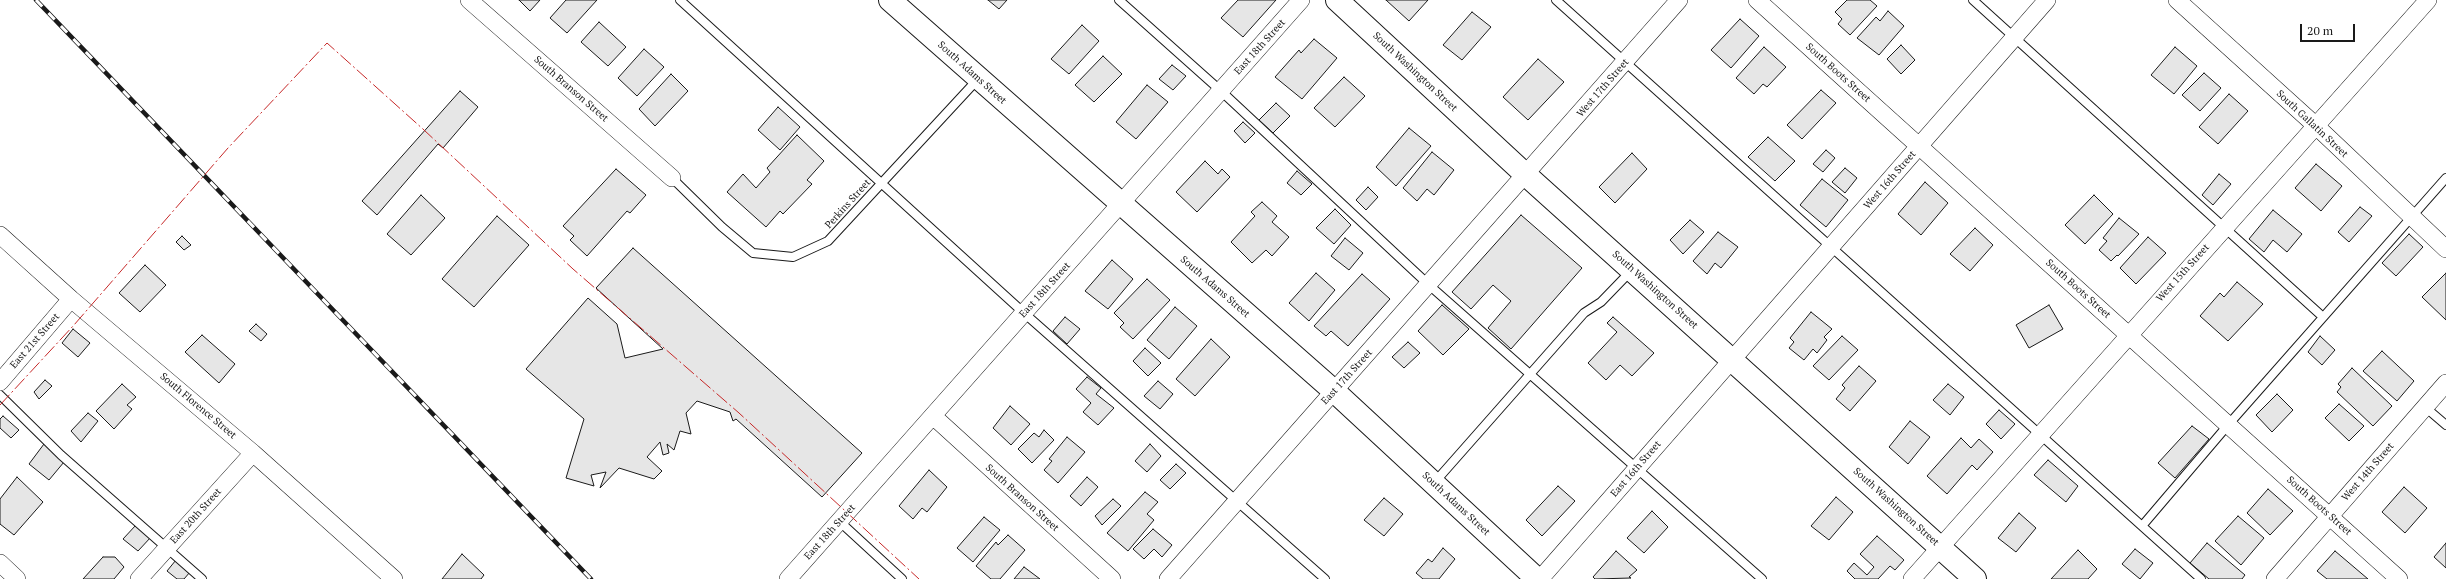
<!DOCTYPE html>
<html>
<head>
<meta charset="utf-8">
<style>
	body { margin:0 }
	#map { position:relative; width:2446px; height:579px; overflow:hidden; background:#fff; font-family:"PT Serif",serif }
	canvas { display:block }
	.scale { position:absolute; left:2300px; top:24px; width:55px; height:18px; box-sizing:border-box; border:2px solid #1a1a1a; border-top:0; padding-left:5px; font-size:12px; line-height:14px; white-space:nowrap; color:#1a1a1a; -webkit-text-stroke:3px #fff; paint-order:stroke }
</style>
</head>
<body>
<div id="map">
<canvas width="2446" height="579"></canvas>
<div class="scale">20 m</div>
</div>
<script>
const ctx = document.querySelector('canvas').getContext('2d');
ctx.lineJoin = 'round';
function fill(path, color) {
  ctx.fillStyle = color;
  ctx.fill(path, 'evenodd');
}
function poly(rows) {
  const path = new Path2D();
  for (const r of rows) {
    path.moveTo(r[0], r[1]);
    for (let i = 2; i < r.length; i += 2) path.lineTo(r[i], r[i + 1]);
  }
  return path;
}
function stroke(path, color, width, dash) {
  ctx.strokeStyle = color;
  ctx.lineWidth = width;
  ctx.lineCap = dash ? 'butt' : 'round';
  ctx.setLineDash(dash || []);
  ctx.stroke(path);
}
function label(font, color, halo, rows, align = 'center') {
  ctx.font = font + ' "PT Serif",serif';
  ctx.lineWidth = 3;
  ctx.setLineDash([]);
  ctx.textBaseline = 'middle';
  ctx.strokeStyle = halo;
  ctx.fillStyle = color;
  for (const [text, x, y, turn = 0] of rows) {
    ctx.save();
    ctx.translate(x, y);
    ctx.rotate((+turn || 0) * Math.PI / 180);
    ctx.textAlign = isNaN(turn) ? turn : align;
    if (halo) ctx.strokeText(text, 0, 0);
    ctx.fillText(text, 0, 0);
    ctx.restore();
  }
}
const building = poly([
	[519,0,540,0,530,11,519,0],
	[566,0,597,0,567,33,550,18,566,0],
	[988,0,1007,0,999,9,988,0],
	[1238,0,1276,0,1243,37,1221,18,1238,0],
	[1386,0,1428,0,1409,21,1386,0],
	[1847,0,1870,0,1877,6,1850,35,1838,24,1842,19,1835,12,1847,0],
	[1888,11,1904,26,1879,55,1857,38,1876,17,1880,21,1888,11],
	[1472,12,1491,27,1462,60,1443,45,1472,12],
	[1740,19,1759,36,1731,68,1711,50,1740,19],
	[599,22,626,47,608,66,581,42,599,22],
	[1082,25,1099,41,1069,74,1051,59,1082,25],
	[1314,39,1337,58,1302,99,1275,77,1299,50,1301,53,1314,39],
	[1901,45,1915,60,1901,74,1887,59,1901,45],
	[1764,47,1786,67,1767,87,1763,84,1754,94,1736,78,1764,47],
	[2175,47,2197,66,2174,94,2151,75,2175,47],
	[644,49,664,67,637,96,618,78,644,49],
	[1103,56,1122,74,1094,102,1075,85,1103,56],
	[1538,59,1564,82,1528,120,1503,97,1538,59],
	[1172,65,1186,76,1173,90,1159,79,1172,65],
	[2204,73,2221,88,2200,111,2182,95,2204,73],
	[671,74,688,91,655,126,639,109,671,74],
	[1344,77,1365,96,1335,127,1314,108,1344,77],
	[1147,85,1168,102,1136,139,1116,122,1147,85],
	[1821,90,1836,103,1802,139,1787,125,1821,90],
	[460,91,478,107,443,148,438,144,377,215,362,201,460,91],
	[2229,94,2248,111,2218,144,2199,127,2229,94],
	[1276,103,1290,116,1273,133,1259,120,1276,103],
	[778,107,800,127,780,150,758,130,778,107],
	[1243,122,1255,133,1245,143,1234,131,1243,122],
	[1409,128,1431,146,1396,186,1376,167,1409,128],
	[797,135,824,161,807,180,812,184,783,214,780,211,766,227,727,192,743,174,756,188,770,172,767,168,797,135],
	[1768,137,1795,161,1775,181,1748,157,1768,137],
	[1826,150,1835,158,1823,172,1813,164,1826,150],
	[1432,152,1454,170,1434,195,1427,189,1417,201,1403,188,1432,152],
	[1632,153,1647,169,1615,203,1599,187,1632,153],
	[1205,161,1218,174,1222,169,1230,177,1197,212,1176,192,1205,161],
	[2316,164,2342,186,2321,211,2295,188,2316,164],
	[1845,168,1857,178,1845,193,1832,182,1845,168],
	[616,169,646,195,630,213,627,211,587,256,570,240,574,236,563,226,616,169],
	[1297,171,1312,184,1301,195,1287,183,1297,171],
	[2219,174,2231,184,2213,205,2202,195,2219,174],
	[1822,179,1848,200,1826,227,1800,205,1822,179],
	[1925,182,1948,203,1921,235,1898,214,1925,182],
	[1368,187,1378,197,1366,210,1356,200,1368,187],
	[421,195,445,218,411,255,387,234,421,195],
	[2094,195,2113,214,2085,244,2065,225,2094,195],
	[1262,202,1277,216,1272,222,1289,237,1272,256,1266,250,1252,263,1231,242,1255,216,1251,212,1262,202],
	[2360,207,2372,216,2349,242,2338,232,2360,207],
	[1335,209,1351,225,1334,244,1316,228,1335,209],
	[2273,210,2302,234,2287,252,2273,240,2264,252,2249,239,2273,210],
	[1521,215,1582,268,1511,349,1488,328,1511,301,1493,285,1471,309,1452,292,1521,215],
	[497,216,529,245,474,307,442,279,497,216],
	[2119,218,2139,234,2118,256,2117,255,2111,261,2099,250,2107,241,2103,238,2119,218],
	[1690,220,1704,232,1683,254,1670,240,1690,220],
	[1975,228,1993,245,1970,271,1950,254,1975,228],
	[1718,232,1738,247,1721,268,1715,263,1707,274,1693,261,1718,232],
	[2409,234,2423,247,2396,276,2382,263,2409,234],
	[182,236,191,245,184,250,176,242,182,236],
	[2148,237,2166,253,2136,284,2120,268,2148,237],
	[1345,238,1363,253,1349,270,1331,256,1345,238],
	[633,248,862,453,822,497,736,419,733,421,730,412,697,401,686,413,691,434,680,431,674,450,667,444,669,453,663,455,660,442,647,457,662,471,654,479,619,468,600,488,606,472,591,475,594,486,566,478,584,419,526,369,588,298,617,324,625,358,663,349,596,288,633,248],
	[1112,260,1133,279,1108,309,1085,291,1112,260],
	[145,265,166,285,140,312,119,293,145,265],
	[1316,273,1335,290,1309,321,1289,303,1316,273],
	[2446,273,2446,320,2422,297,2446,273],
	[1362,274,1390,299,1348,346,1331,331,1326,336,1314,326,1362,274],
	[1147,279,1170,300,1133,339,1120,327,1124,323,1114,313,1147,279],
	[2237,282,2263,304,2228,341,2200,316,2220,293,2224,297,2237,282],
	[1442,305,1469,329,1443,355,1418,331,1442,305],
	[2049,305,2063,329,2029,348,2016,325,2049,305],
	[1175,307,1197,326,1169,359,1147,340,1175,307],
	[1811,312,1832,329,1824,337,1827,340,1817,353,1813,349,1804,360,1789,348,1794,342,1790,338,1811,312],
	[1065,317,1080,329,1067,344,1053,331,1065,317],
	[1613,317,1654,353,1632,376,1620,365,1606,380,1588,363,1617,332,1607,323,1613,317],
	[256,324,267,334,261,341,249,331,256,324],
	[73,329,90,343,78,357,62,343,73,329],
	[202,335,235,364,219,383,185,352,202,335],
	[1842,336,1858,350,1829,380,1813,366,1842,336],
	[2320,336,2335,350,2322,365,2308,352,2320,336],
	[1211,339,1230,357,1195,396,1176,379,1211,339],
	[1408,342,1420,353,1404,368,1392,357,1408,342],
	[1145,348,1161,363,1148,376,1133,361,1145,348],
	[2382,351,2414,381,2397,401,2363,371,2382,351],
	[1859,366,1876,381,1850,411,1836,399,1845,388,1842,385,1859,366],
	[2352,368,2392,406,2373,426,2337,392,2341,387,2338,384,2352,368],
	[1087,377,1101,388,1096,394,1114,408,1098,425,1083,412,1091,403,1076,389,1087,377],
	[45,380,52,386,39,399,34,392,45,380],
	[1158,381,1173,394,1160,409,1144,396,1158,381],
	[122,384,136,397,127,405,132,409,114,429,96,411,122,384],
	[1948,384,1964,397,1950,415,1933,400,1948,384],
	[2277,394,2293,410,2272,432,2256,415,2277,394],
	[2339,404,2364,426,2349,441,2325,418,2339,404],
	[1010,406,1030,424,1011,445,993,428,1010,406],
	[1999,410,2015,424,2001,439,1986,424,1999,410],
	[88,413,98,421,81,442,71,431,88,413],
	[3,416,19,430,11,438,0,428,0,419,3,416],
	[1910,421,1930,437,1908,464,1889,447,1910,421],
	[2192,426,2209,439,2175,478,2158,463,2192,426],
	[1044,430,1054,440,1032,463,1018,449,1034,433,1039,437,1044,430],
	[1067,437,1085,452,1058,483,1044,470,1052,461,1049,459,1067,437],
	[1961,438,1971,448,1979,439,1993,452,1977,470,1972,465,1947,494,1927,476,1961,438],
	[44,444,64,462,49,480,29,464,44,444],
	[1150,444,1161,456,1147,472,1135,461,1150,444],
	[2048,460,2078,486,2066,502,2034,475,2048,460],
	[1176,464,1186,473,1170,489,1160,480,1176,464],
	[929,470,947,487,927,512,922,508,913,519,899,506,929,470],
	[17,477,43,502,14,535,0,524,0,499,17,477],
	[1087,477,1098,487,1081,506,1070,496,1087,477],
	[1558,486,1575,501,1542,536,1526,520,1558,486],
	[2404,487,2427,508,2405,533,2382,512,2404,487],
	[2268,489,2293,511,2270,535,2247,513,2268,489],
	[1145,492,1158,502,1147,514,1154,520,1128,551,1107,533,1145,492],
	[1836,497,1853,512,1829,540,1811,526,1836,497],
	[1384,498,1403,514,1384,536,1364,520,1384,498],
	[1113,499,1121,506,1102,525,1095,516,1113,499],
	[1652,511,1668,527,1644,553,1627,538,1652,511],
	[2019,513,2036,528,2016,552,1998,538,2019,513],
	[2238,516,2264,538,2241,565,2215,541,2238,516],
	[984,517,1000,530,973,562,957,548,984,517],
	[136,525,151,537,138,551,123,539,136,525],
	[1153,529,1172,545,1162,557,1154,549,1144,559,1133,549,1153,529],
	[1008,535,1025,550,1000,579,991,579,976,566,996,542,998,545,1008,535],
	[1877,536,1904,560,1895,570,1890,566,1878,579,1855,579,1847,571,1854,563,1867,575,1874,567,1860,554,1877,536],
	[2207,543,2245,575,2242,579,2209,579,2190,563,2207,543],
	[2446,543,2446,568,2434,557,2446,543],
	[1443,548,1455,559,1439,579,1423,579,1416,573,1428,559,1432,562,1443,548],
	[2135,549,2153,563,2140,579,2122,564,2135,549],
	[2078,550,2097,569,2088,579,2051,579,2078,550],
	[1616,551,1637,570,1629,577,1631,578,1595,579,1593,577,1616,551],
	[2335,551,2368,579,2327,579,2317,571,2335,551],
	[462,554,484,575,481,579,442,579,462,554],
	[103,557,115,557,124,567,114,579,83,579,103,557],
	[176,560,190,572,184,579,177,579,167,571,176,560],
	[1024,567,1040,579,1014,579,1024,567]
]);
fill(building, '#e6e6e6');
stroke(building, '#1a1a1a', 1);
const lane = poly([
	[680,0,1024,313,1325,579],
	[1119,0,1221,91,1429,285,1762,579],
	[1556,0,2201,579],
	[1973,0,2323,317],
	[672,178,722,227,753,253,793,257,828,241,978,79],
	[0,395,61,455,202,579],
	[2425,407,2446,425],
	[1434,483,1584,313,1601,302,1631,271],
	[839,521,902,579],
	[2142,526,2228,425,2446,178]
]);
const street = poly([
	[469,0,672,178],
	[1757,0,2399,579],
	[2177,0,2315,125,2446,249],
	[0,235,71,299,253,453,394,579],
	[0,382,71,299],
	[933,416,1112,579],
	[0,563,17,579],
	[139,579,253,453],
	[788,579,1301,0],
	[1168,579,1679,0],
	[1540,579,2047,0],
	[1912,579,2428,0],
	[2275,579,2446,383]
]);
const secondary = poly([
	[890,0,1334,391,1537,579],
	[1337,0,1526,175,1975,579]
]);
stroke(lane, '#1a1a1a', 10);
stroke(street, '#1a1a1a', 18);
stroke(secondary, '#1a1a1a', 24);
stroke(lane, '#fff', 8);
stroke(street, '#fff', 17);
stroke(secondary, '#fff', 22);
const rail = poly([
	[36,0,591,579]
]);
stroke(rail, '#1a1a1a', 4.5);
stroke(rail, '#fff', 3, [9]);
stroke(poly([
	[0,405,74,325,228,148,327,43,424,130,573,269,739,413,919,579]
]), '#c62828', 1, [14, 3, 2, 3]);
label('10px', '#1a1a1a', '#fff', [
	["East 18th Street",1260,47,-48],
	["South Washington Street",1415,72,43],
	["South Adams Street",972,73,42],
	["South Boots Street",1838,73,42],
	["West 17th Street",1603,88,-49],
	["South Branson Street",571,89,41],
	["South Gallatin Street",2312,124,43],
	["West 16th Street",1890,180,-49],
	["Perkins Street",848,204,-48],
	["West 15th Street",2183,273,-48],
	["South Adams Street",1215,287,41],
	["South Boots Street",2078,289,42],
	["East 18th Street",1045,290,-48],
	["South Washington Street",1655,290,42],
	["East 21st Street",35,341,-49],
	["East 17th Street",1347,377,-48],
	["South Florence Street",198,406,40],
	["East 16th Street",1636,469,-49],
	["West 14th Street",2368,472,-49],
	["South Branson Street",1022,498,42],
	["South Adams Street",1456,504,43],
	["South Boots Street",2319,506,42],
	["South Washington Street",1896,507,42],
	["East 20th Street",196,516,-48],
	["East 18th Street",830,532,-48]
]);
</script>
</body>
</html>
